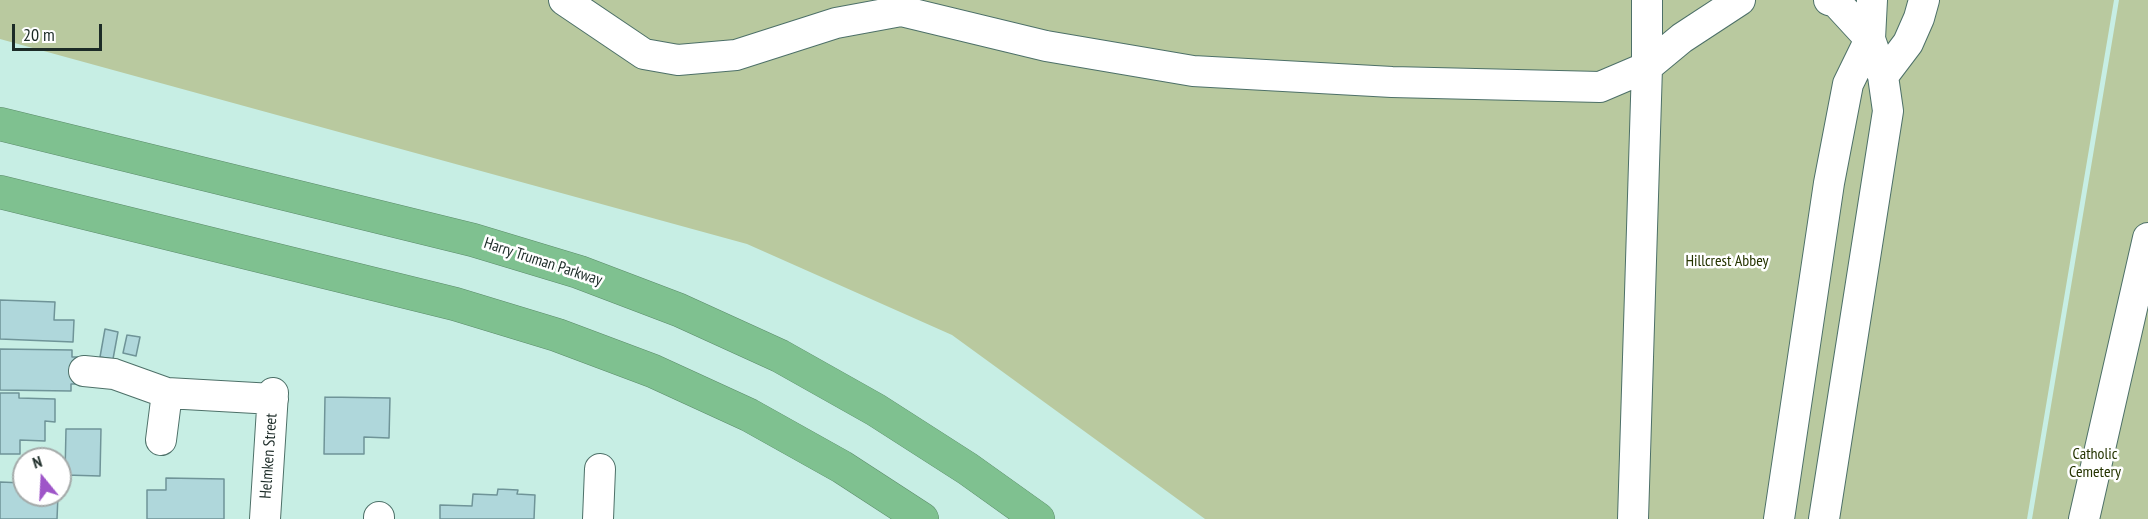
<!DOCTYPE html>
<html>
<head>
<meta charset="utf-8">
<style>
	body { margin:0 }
	#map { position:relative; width:2148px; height:519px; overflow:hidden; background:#c7eee4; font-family:"PT Sans Narrow",sans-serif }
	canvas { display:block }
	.north { position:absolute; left:12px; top:447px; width:60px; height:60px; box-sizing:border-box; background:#fff; border:2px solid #a4aaa9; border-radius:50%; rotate:342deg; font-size:16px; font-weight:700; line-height:24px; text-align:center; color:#1c2b27 }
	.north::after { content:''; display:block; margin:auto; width:21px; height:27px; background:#9e55c8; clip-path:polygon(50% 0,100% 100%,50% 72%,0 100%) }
	.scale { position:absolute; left:12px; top:24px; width:90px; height:27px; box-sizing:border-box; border:3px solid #1c2b27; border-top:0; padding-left:8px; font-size:18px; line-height:21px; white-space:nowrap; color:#1c2b27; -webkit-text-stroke:4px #fff; paint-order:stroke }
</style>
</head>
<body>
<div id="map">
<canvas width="2148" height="519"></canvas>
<div class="north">N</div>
<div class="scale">20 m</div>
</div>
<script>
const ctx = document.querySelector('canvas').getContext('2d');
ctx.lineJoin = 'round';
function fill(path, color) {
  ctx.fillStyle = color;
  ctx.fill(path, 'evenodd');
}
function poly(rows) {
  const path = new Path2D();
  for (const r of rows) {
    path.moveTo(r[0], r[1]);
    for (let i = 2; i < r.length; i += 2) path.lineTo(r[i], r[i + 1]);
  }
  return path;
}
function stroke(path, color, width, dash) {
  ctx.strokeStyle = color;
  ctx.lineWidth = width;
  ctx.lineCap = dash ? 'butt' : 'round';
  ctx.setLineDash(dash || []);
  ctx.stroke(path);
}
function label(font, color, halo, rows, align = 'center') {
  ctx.font = font + ' "PT Sans Narrow",sans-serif';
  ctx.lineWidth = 5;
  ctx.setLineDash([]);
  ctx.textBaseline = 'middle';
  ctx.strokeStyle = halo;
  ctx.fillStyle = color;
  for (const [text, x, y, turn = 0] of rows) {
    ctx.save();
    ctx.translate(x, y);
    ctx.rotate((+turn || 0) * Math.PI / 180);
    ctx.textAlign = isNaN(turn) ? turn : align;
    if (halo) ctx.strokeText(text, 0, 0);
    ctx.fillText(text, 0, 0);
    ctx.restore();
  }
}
fill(poly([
	[0,0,2114,0,2027,519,1205,519,952,335,747,244,0,39],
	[2119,0,2148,0,2148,519,2032,519]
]), '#b9c99f');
const building = poly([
	[0,300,55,302,54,320,74,320,73,342,0,339,0,300],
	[105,329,118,332,113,359,100,357,105,329],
	[127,335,140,337,136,356,123,353,127,335],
	[0,349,72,350,72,357,84,357,84,384,71,384,71,391,0,390,0,349],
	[0,393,19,393,19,398,55,399,55,422,45,421,45,441,20,440,20,454,0,454,0,393],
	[325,397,390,398,389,438,364,437,364,454,324,454,325,397],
	[66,429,101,429,100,476,65,475,66,429],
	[166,478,224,479,224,519,147,519,147,490,166,490,166,478],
	[0,482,24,483,24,495,58,495,57,519,0,519,0,482],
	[498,489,518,490,517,494,535,495,534,519,440,519,440,505,472,506,473,494,497,495,498,489]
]);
fill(building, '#afd7db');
stroke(building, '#6f9498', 1.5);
const minor = poly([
	[564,0,644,54,678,60,736,55,836,23,901,11,1046,46,1193,71,1392,82,1600,87,1647,67,1682,38,1740,0],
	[1829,0,1836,2,1870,39],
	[1883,76,1908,43,1919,18,1924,0],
	[84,371,114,374,167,393,273,399],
	[161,440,167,393],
	[265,519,273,393],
	[379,519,379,517],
	[598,519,600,469],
	[1633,519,1647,67,1647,0],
	[1779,519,1829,183,1848,84,1870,39],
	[1824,519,1888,111,1883,76,1870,39,1872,0],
	[2084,519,2148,238]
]);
const highway = poly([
	[0,124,473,240,579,272,679,310,780,356,876,410,968,469,1038,519],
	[0,192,455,304,557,335,653,371,749,415,842,467,922,519]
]);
stroke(minor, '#4d7068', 32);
stroke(highway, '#5c8c6b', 34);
stroke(minor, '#fff', 30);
stroke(highway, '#7fc190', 33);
label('16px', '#253400', '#fff', [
	["Hillcrest Abbey",1727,261],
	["Catholic",2095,454],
	["Cemetery",2095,472]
]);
label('16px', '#1c2b27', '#fff', [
	["Harry Truman Parkway",543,262,18],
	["Helmken Street",269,456,-86]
]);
</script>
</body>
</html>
